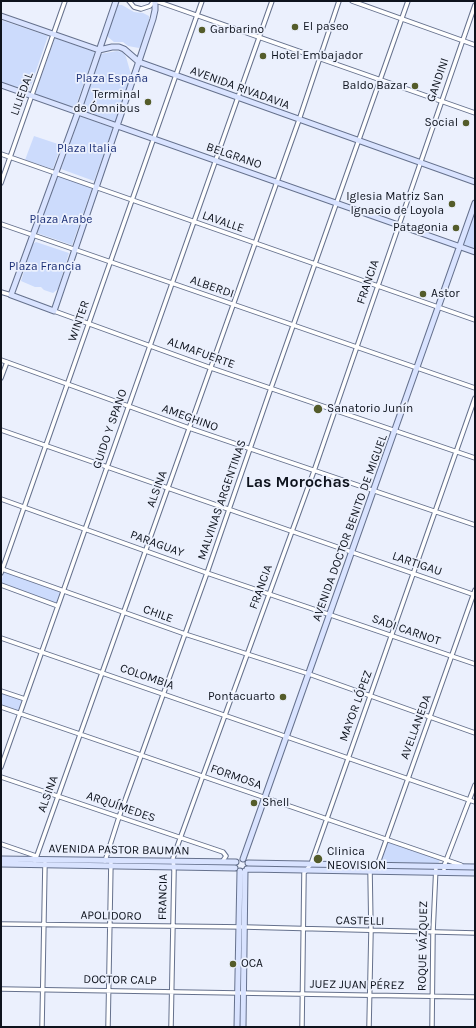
<!DOCTYPE html>
<html>
<head>
<meta charset="utf-8">
<style>
	body { margin:0 }
	#map { position:relative; width:476px; height:1028px; overflow:hidden; background:#ebf0fd; font-family:Karla,sans-serif }
	canvas { display:block }
	.frame { position:absolute; inset:0; border:2px solid #0e131d; pointer-events:none }
</style>
</head>
<body>
<div id="map">
<canvas width="476" height="1028"></canvas>
<div class="frame"></div>
</div>
<script>
const ctx = document.querySelector('canvas').getContext('2d');
ctx.lineJoin = 'round';
function fill(path, color) {
  ctx.fillStyle = color;
  ctx.fill(path, 'evenodd');
}
function poly(rows) {
  const path = new Path2D();
  for (const r of rows) {
    path.moveTo(r[0], r[1]);
    for (let i = 2; i < r.length; i += 2) path.lineTo(r[i], r[i + 1]);
  }
  return path;
}
function stroke(path, color, width, dash) {
  ctx.strokeStyle = color;
  ctx.lineWidth = width;
  ctx.lineCap = dash ? 'butt' : 'round';
  ctx.setLineDash(dash || []);
  ctx.stroke(path);
}
function label(font, color, halo, rows, align = 'center') {
  ctx.font = font + ' Karla,sans-serif';
  ctx.lineWidth = 3.5;
  ctx.setLineDash([]);
  ctx.textBaseline = 'middle';
  ctx.strokeStyle = halo;
  ctx.fillStyle = color;
  for (const [text, x, y, turn = 0] of rows) {
    ctx.save();
    ctx.translate(x, y);
    ctx.rotate((+turn || 0) * Math.PI / 180);
    ctx.textAlign = isNaN(turn) ? turn : align;
    if (halo) ctx.strokeText(text, 0, 0);
    ctx.fillText(text, 0, 0);
    ctx.restore();
  }
}
fill(poly([
	[118,5,122,5,134,12,143,13,149,16,149,20,141,46,139,48,128,46,123,42,114,42,108,37,107,35,116,8],
	[1,20,48,36,29,91,1,82],
	[55,38,95,52,75,108,35,94],
	[117,51,123,52,126,57,132,78,115,122,82,110,100,54],
	[80,116,113,128,94,181,61,169],
	[34,136,61,145,53,169,25,160],
	[58,176,92,188,72,245,37,233],
	[475,203,475,252,460,247],
	[36,242,69,253,58,289,53,293,44,290,41,287,35,287,21,281,32,245,34,243],
	[4,572,61,592,57,603,1,583],
	[1,693,23,700,19,711,1,705],
	[387,842,440,860,438,864,381,862]
]), '#ccdbfc');
const minor = poly([
	[129,1,134,7,141,9,150,6,154,1],
	[156,1,475,113],
	[352,1,475,45],
	[1,154,475,320],
	[1,183,65,1],
	[1,224,475,388],
	[1,292,11,295],
	[54,311,211,368,475,458],
	[1,360,189,428,475,525],
	[1,378,7,362],
	[1,430,475,595],
	[1,499,207,573,475,664],
	[2,569,185,634,309,674,475,733],
	[1,573,202,1],
	[1,585,58,606],
	[1,638,475,802],
	[1,691,25,699],
	[1,707,461,865],
	[1,767,272,1],
	[1,777,223,852,226,856,222,862],
	[1,844,36,856],
	[35,861,299,120,339,1],
	[105,861,119,817,207,573,271,388,408,1],
	[377,866,475,590],
	[444,872,444,866,475,785],
	[1,924,245,927,475,933],
	[1,989,475,997],
	[42,1027,45,863],
	[108,1027,111,860],
	[171,1027,174,871,173,858,314,471,475,5],
	[302,1027,304,873,311,864,475,398],
	[369,1027,371,931,370,870],
	[432,1027,433,932,436,866]
]);
const secondary = poly([
	[116,1,78,112,11,295,54,311,137,67,153,19,155,10,155,1],
	[1,16,99,50,112,47,119,47,124,49,139,62,475,182],
	[1,85,475,252],
	[1,859,236,862],
	[243,859,475,203],
	[248,863,475,867],
	[1,864,235,868],
	[247,869,475,873],
	[237,1027,240,871],
	[243,1027,245,871]
]);
stroke(minor, '#65718d', 5.5);
stroke(secondary, '#65718d', 7);
stroke(minor, '#fff', 3.5);
stroke(secondary, '#d9e3ff', 5);
for (const [x, y, r, color] of [
	[295,27,4,"#545c2a"],
	[202,30,4,"#545c2a"],
	[263,56,4,"#545c2a"],
	[415,86,4,"#545c2a"],
	[148,102,4,"#545c2a"],
	[466,123,4,"#545c2a"],
	[452,204,4,"#545c2a"],
	[456,228,4,"#545c2a"],
	[423,294,4,"#545c2a"],
	[318,409,5,"#545c2a"],
	[283,697,4,"#545c2a"],
	[254,803,4,"#545c2a"],
	[318,859,5,"#545c2a"],
	[233,964,4,"#545c2a"]
]) {
  const dot = new Path2D();
  dot.arc(x, y, r, 0, 2 * Math.PI);
  ctx.fillStyle = color;
  ctx.fill(dot);
  stroke(dot, '#ebf0fd', 1.5);
}
label('12px', '#0e131d', '#ebf0fd', [
	["El paseo",303,27],
	["Garbarino",210,30],
	["Hotel Embajador",271,56],
	["Baldo Bazar",407,86,"right"],
	["Terminal",140,95,"right"],
	["de Ómnibus",140,109,"right"],
	["Social",458,123,"right"],
	["Iglesia Matriz San",444,197,"right"],
	["Ignacio de Loyola",444,211,"right"],
	["Patagonia",448,228,"right"],
	["Astor",431,294],
	["Sanatorio Junín",327,409],
	["Pontacuarto",275,697,"right"],
	["Shell",262,803],
	["Clinica",327,852],
	["NEOVISION",327,866],
	["OCA",241,964]
], 'left');
label('12px', '#1c3077', '#ebf0fd', [
	["Plaza España",112,79],
	["Plaza Italia",87,149],
	["Plaza Arabe",61,220],
	["Plaza Francia",45,267]
]);
label('12px', '#0e131d', '#ebf0fd', [
	["GANDINI",438,80,-71],
	["AVENIDA RIVADAVIA",240,88,20],
	["LILIEDAL",22,94,-70],
	["BELGRANO",234,156,19],
	["LAVALLE",223,222,19],
	["FRANCIA",368,282,-71],
	["ALBERDI",212,287,19],
	["WINTER",79,321,-71],
	["ALMAFUERTE",201,353,20],
	["AMEGHINO",190,418,20],
	["GUIDO Y SPANO",110,429,-71],
	["ALSINA",157,489,-70],
	["MALVINAS ARGENTINAS",222,500,-71],
	["AVENIDA DOCTOR BENITO DE MIGUEL",350,528,-70],
	["PARAGUAY",157,544,20],
	["LARTIGAU",417,564,19],
	["FRANCIA",261,587,-70],
	["CHILE",158,614,20],
	["SADI CARNOT",406,630,19],
	["COLOMBIA",147,677,19],
	["MAYOR LÓPEZ",356,706,-70],
	["AVELLANEDA",416,727,-70],
	["FORMOSA",236,777,19],
	["ALSINA",48,794,-70],
	["ARQUÍMEDES",121,807,19],
	["AVENIDA PASTOR BAUMAN",119,850,1],
	["FRANCIA",163,897,-89],
	["APOLIDORO",111,916,1],
	["CASTELLI",360,921,1],
	["ROQUE VÁZQUEZ",423,946,-89],
	["DOCTOR CALP",120,980,1],
	["JUEZ JUAN PÉREZ",357,985,1]
]);
label('bold 16px', '#0e131d', '#ebf0fd', [
	["Las Morochas",298,482]
]);
</script>
</body>
</html>
